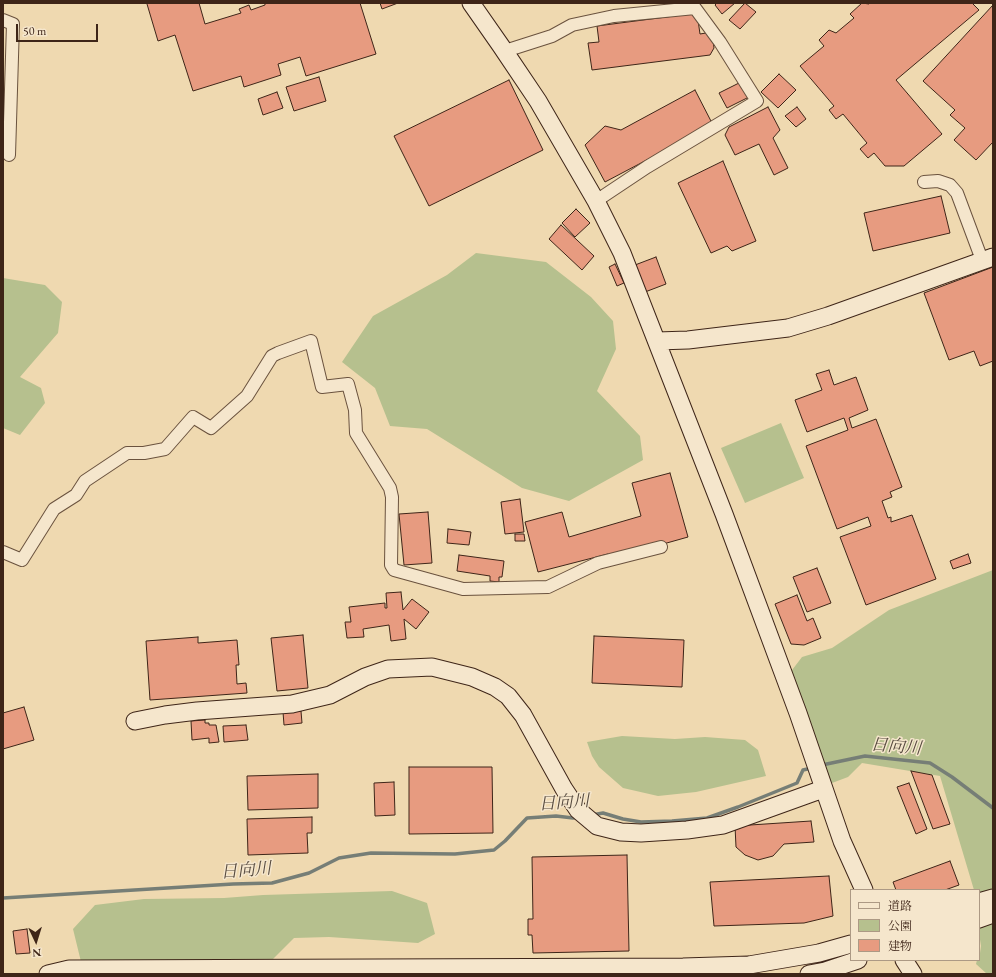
<!DOCTYPE html>
<html>
<head>
<meta charset="utf-8">
<style>
	body { margin:0 }
	#map { position:relative; width:996px; height:977px; overflow:hidden; background:#efd9b0; font-family:"EB Garamond","Noto Serif JP",serif }
	canvas { display:block }
	.frame { position:absolute; inset:0; border:4px solid #3e2518; pointer-events:none }
	.legend { position:absolute; left:850px; top:889px; width:130px; height:72px; box-sizing:border-box; background:#f5e6cc; border:1px solid #ac9984; margin:0; padding:5px 7px; list-style:none; font-size:12px; color:#3e2518 }
	.legend li { display:flex; align-items:center; gap:8px; height:20px }
	.legend b { width:20px; border:1px solid #ac9984 }
	.north { position:absolute; left:16px; top:921px; width:40px; height:40px; -webkit-text-stroke:3px #f5e6cc; paint-order:stroke; rotate:176deg; font-size:11px; font-weight:700; line-height:16px; text-align:center; color:#3e2518 }
	.north::after { content:''; display:block; margin:auto; width:14px; height:18px; background:#3e2518; clip-path:polygon(50% 0,100% 100%,50% 72%,0 100%) }
	.scale { position:absolute; left:16px; top:24px; width:82px; height:18px; box-sizing:border-box; border:2px solid #3e2518; border-top:0; padding-left:5px; font-size:12px; line-height:14px; white-space:nowrap; color:#3e2518; -webkit-text-stroke:3px #f5e6cc; paint-order:stroke }
</style>
</head>
<body>
<div id="map">
<canvas width="996" height="977"></canvas>
<div class="frame"></div>
<ul class="legend">
<li><b style="height:5px;background:#f5e6cc"></b>道路</li>
<li><b style="height:11px;background:#b6c08e"></b>公園</li>
<li><b style="height:11px;background:#e79b80"></b>建物</li>
</ul>
<div class="north">N</div>
<div class="scale">50 m</div>
</div>
<script>
const ctx = document.querySelector('canvas').getContext('2d');
ctx.lineJoin = 'round';
function fill(path, color) {
  ctx.fillStyle = color;
  ctx.fill(path, 'evenodd');
}
function poly(rows) {
  const path = new Path2D();
  for (const r of rows) {
    path.moveTo(r[0], r[1]);
    for (let i = 2; i < r.length; i += 2) path.lineTo(r[i], r[i + 1]);
  }
  return path;
}
function stroke(path, color, width, dash) {
  ctx.strokeStyle = color;
  ctx.lineWidth = width;
  ctx.lineCap = dash ? 'butt' : 'round';
  ctx.setLineDash(dash || []);
  ctx.stroke(path);
}
function label(font, color, halo, rows, align = 'center') {
  ctx.font = font + ' "EB Garamond","Noto Serif JP",serif';
  ctx.lineWidth = 3;
  ctx.setLineDash([]);
  ctx.textBaseline = 'middle';
  ctx.strokeStyle = halo;
  ctx.fillStyle = color;
  for (const [text, x, y, turn = 0] of rows) {
    ctx.save();
    ctx.translate(x, y);
    ctx.rotate((+turn || 0) * Math.PI / 180);
    ctx.textAlign = isNaN(turn) ? turn : align;
    if (halo) ctx.strokeText(text, 0, 0);
    ctx.fillText(text, 0, 0);
    ctx.restore();
  }
}
fill(poly([
	[476,253,546,262,591,297,613,321,616,349,597,391,640,436,643,460,569,501,522,488,427,429,390,426,375,388,342,362,373,316,447,275],
	[3,278,45,285,62,302,58,333,20,377,41,388,45,403,20,435,3,428],
	[781,423,804,478,745,503,721,448],
	[993,570,993,974,987,974,976,964,977,960,979,960,981,946,979,933,979,890,974,890,940,776,862,763,848,777,832,783,820,760,789,674,802,657,832,648,889,610],
	[622,736,675,739,705,737,745,740,758,750,766,776,696,792,658,796,623,788,599,767,592,756,587,742],
	[392,891,427,903,435,934,418,943,329,937,294,938,258,974,84,974,73,929,95,905,144,899,224,898,263,895]
]), '#b6c08e');
stroke(poly([
	[822,765,865,756,930,763,952,777,993,808],
	[592,815,603,813,623,819,641,822,672,821,707,818,738,807,797,783,803,770,812,768],
	[3,898,233,884,272,883,309,873,339,858,371,853,455,854,494,850,505,841,527,818,556,816,573,818,578,817]
]), '#767e76', 3.5);
const building = poly([
	[148,3,199,3,205,24,241,13,239,9,249,5,251,10,265,5,265,3,360,3,376,54,306,76,300,57,278,64,281,75,244,87,241,76,193,91,175,35,158,41,147,4,148,3],
	[380,3,398,3,382,9,380,3],
	[717,3,735,3,722,14,715,5,717,3],
	[745,3,756,12,740,29,729,20,745,3],
	[862,3,869,4,870,3,972,3,979,10,896,80,942,134,904,166,885,166,874,153,868,158,860,149,867,143,843,114,836,119,829,110,834,106,800,66,824,46,819,40,829,30,836,33,854,18,850,14,862,3],
	[993,5,993,142,976,160,954,140,965,128,950,115,955,110,923,81,993,5],
	[697,13,700,34,712,32,714,48,710,55,592,70,588,43,599,42,597,26,697,13],
	[779,74,796,90,778,108,761,92,779,74],
	[319,77,326,101,294,111,286,87,319,77],
	[509,80,543,150,429,206,394,136,509,80],
	[741,82,749,97,727,108,719,93,741,82],
	[695,90,713,125,605,182,585,145,605,126,621,130,695,90],
	[277,92,283,108,263,115,258,99,277,92],
	[768,107,780,130,773,138,788,168,774,175,759,144,735,155,725,135,729,127,768,107],
	[797,107,806,119,796,127,785,116,797,107],
	[723,161,756,241,732,251,727,246,711,253,678,183,723,161],
	[941,196,950,233,873,251,864,213,941,196],
	[576,209,590,223,575,237,562,223,576,209],
	[561,225,594,256,582,270,549,239,561,225],
	[656,257,666,284,645,292,635,265,656,257],
	[615,264,624,283,617,286,609,267,615,264],
	[993,267,993,361,980,366,974,351,949,360,924,293,993,267],
	[829,370,834,385,856,377,868,410,849,418,852,428,876,419,902,487,890,492,892,497,882,501,888,518,891,517,891,522,912,515,936,579,866,605,840,537,871,526,868,517,837,529,806,446,848,430,844,418,807,432,795,400,822,390,816,374,829,370],
	[670,473,688,537,610,559,608,554,538,572,525,522,562,512,569,537,641,516,632,483,670,473],
	[520,499,524,532,505,534,501,502,520,499],
	[428,512,432,563,404,565,399,514,428,512],
	[448,529,471,532,469,545,447,543,448,529],
	[515,534,524,534,525,541,515,541,515,534],
	[968,554,971,563,953,569,950,561,968,554],
	[459,555,504,561,502,577,499,577,499,582,490,581,490,576,457,571,459,555],
	[817,568,831,603,807,612,793,577,817,568],
	[401,592,403,610,412,599,429,612,416,629,404,619,406,639,391,641,389,625,363,629,364,637,347,638,345,622,351,622,349,607,385,603,385,608,387,608,386,593,401,592],
	[797,595,807,621,813,618,821,638,804,645,791,644,775,604,797,595],
	[303,635,308,688,277,691,271,638,303,635],
	[594,636,684,640,682,687,592,683,594,636],
	[198,637,198,643,237,640,239,665,236,665,237,684,246,683,247,693,150,700,146,641,198,637],
	[24,707,34,740,3,749,3,713,24,707],
	[301,711,302,723,284,725,283,712,301,711],
	[205,720,205,723,209,723,209,725,216,725,219,742,209,743,209,738,192,740,191,721,205,720],
	[246,725,248,740,224,742,223,726,246,725],
	[409,767,492,767,493,833,409,834,409,767],
	[911,771,932,775,950,824,933,829,911,771],
	[318,774,318,808,248,810,247,776,318,774],
	[394,782,395,815,375,816,374,783,394,782],
	[909,783,927,829,916,834,897,787,909,783],
	[312,817,312,833,307,833,308,853,248,855,247,819,312,817],
	[811,821,814,842,784,844,773,856,758,860,745,855,736,847,735,826,811,821],
	[627,855,629,951,533,953,532,935,528,935,528,919,533,919,532,857,627,855],
	[950,861,959,885,945,890,896,890,893,882,950,861],
	[829,876,833,916,804,923,714,926,710,882,829,876],
	[27,929,30,953,16,954,13,931,27,929]
]);
fill(building, '#e79b80');
stroke(building, '#3e2518', 1);
const street = poly([
	[3,20,13,24,9,155],
	[505,51,552,36,572,25,614,16,695,8,720,42,757,101,647,167,596,201],
	[924,182,938,181,950,185,957,193,982,260],
	[3,552,22,560,54,509,76,495,85,481,127,453,144,453,165,449,193,417,211,428,247,396,272,356,278,353,311,341,322,387,348,384,355,410,356,433,390,488,392,497,391,565,394,570,463,589,548,587,598,563,661,547]
]);
const secondary = poly([
	[471,3,501,46,538,101,596,201,622,253,724,514,798,713,842,841,864,890],
	[657,341,688,340,788,328,828,316,993,257],
	[135,721,165,715,197,711,292,704,330,695,365,677,388,669,432,667,472,677,495,687,508,696,523,715,564,789,578,810,597,826,621,832,641,833,687,830,723,825,823,789],
	[979,902,993,898],
	[979,919,993,914],
	[904,960,913,974],
	[48,974,69,969,683,967,749,965,819,953,851,944],
	[809,974,825,971,858,960]
]);
stroke(street, '#6a523e', 14);
stroke(secondary, '#3e2518', 19);
stroke(street, '#f5e6cc', 12);
stroke(secondary, '#f5e6cc', 17);
label('italic 17px', '#564a3f', '#f5e6cc', [
	["日向川",896,747,5],
	["日向川",564,803,-4],
	["日向川",246,871,-5]
]);
</script>
</body>
</html>
